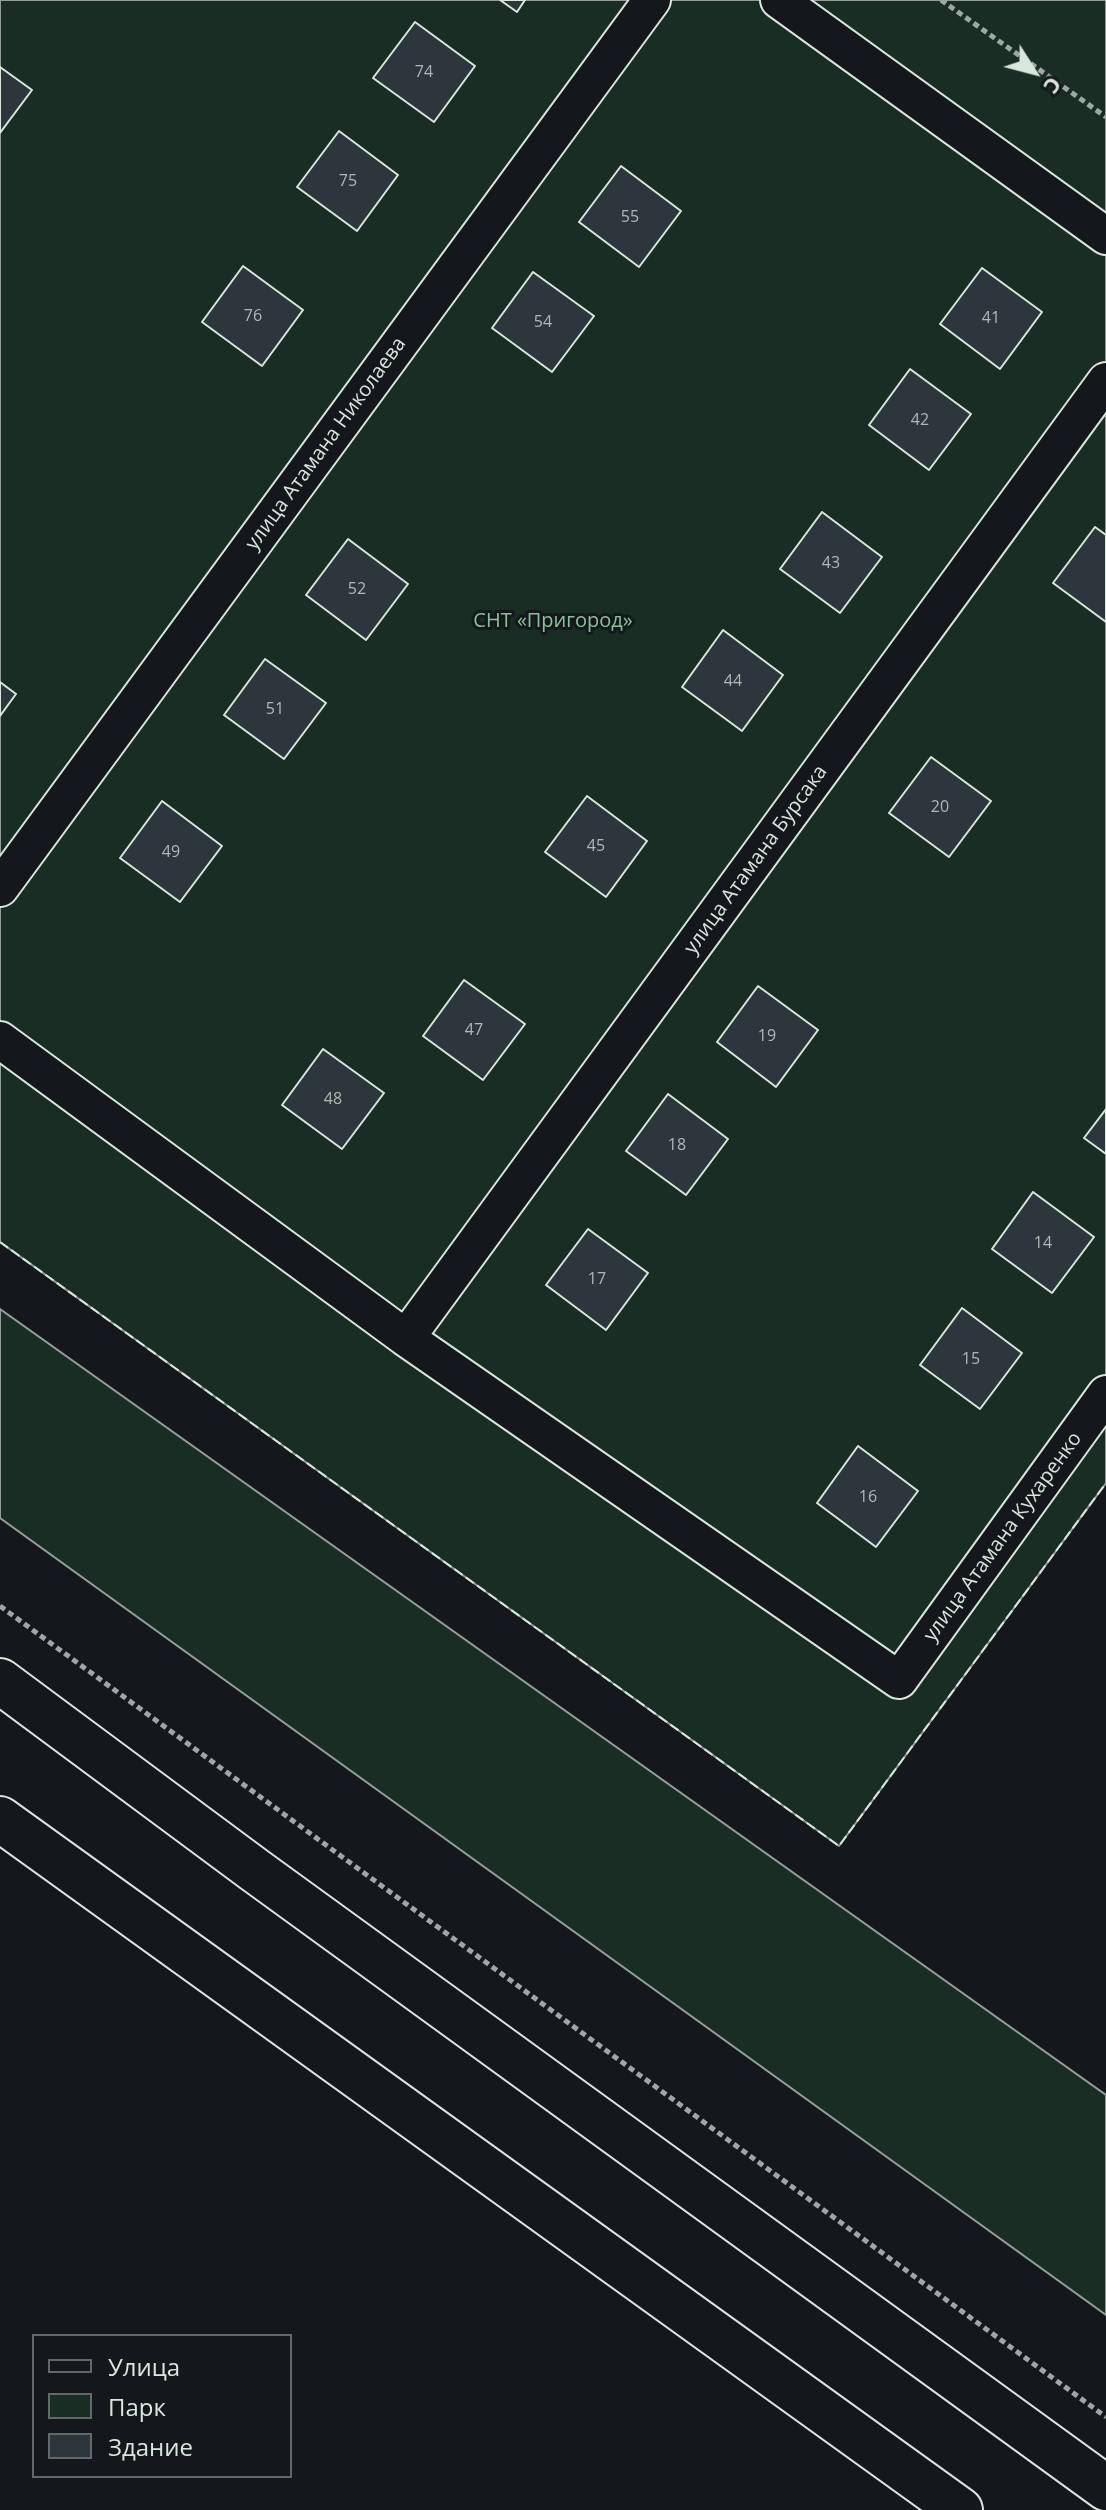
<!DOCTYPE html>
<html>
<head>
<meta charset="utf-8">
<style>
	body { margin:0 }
	#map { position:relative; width:1106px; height:2510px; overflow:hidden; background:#14181c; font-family:"Open Sans",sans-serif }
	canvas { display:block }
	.legend { position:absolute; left:32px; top:2334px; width:260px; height:144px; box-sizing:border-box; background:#14181c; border:2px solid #626a69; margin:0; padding:10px 14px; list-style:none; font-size:24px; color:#d8e6dc }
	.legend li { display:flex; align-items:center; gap:16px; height:40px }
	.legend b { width:40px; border:2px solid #626a69 }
	.north { position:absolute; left:994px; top:32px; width:80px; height:80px; -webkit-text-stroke:6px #14181c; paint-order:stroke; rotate:126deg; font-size:22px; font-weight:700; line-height:32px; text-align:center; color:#d8e6dc }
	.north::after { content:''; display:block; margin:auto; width:28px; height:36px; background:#d8e6dc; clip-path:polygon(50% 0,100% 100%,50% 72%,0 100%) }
</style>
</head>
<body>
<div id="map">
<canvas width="1106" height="2510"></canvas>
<ul class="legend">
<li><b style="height:10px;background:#14181c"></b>Улица</li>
<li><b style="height:22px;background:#1a2d24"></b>Парк</li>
<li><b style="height:22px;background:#2c363c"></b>Здание</li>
</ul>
<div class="north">С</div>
</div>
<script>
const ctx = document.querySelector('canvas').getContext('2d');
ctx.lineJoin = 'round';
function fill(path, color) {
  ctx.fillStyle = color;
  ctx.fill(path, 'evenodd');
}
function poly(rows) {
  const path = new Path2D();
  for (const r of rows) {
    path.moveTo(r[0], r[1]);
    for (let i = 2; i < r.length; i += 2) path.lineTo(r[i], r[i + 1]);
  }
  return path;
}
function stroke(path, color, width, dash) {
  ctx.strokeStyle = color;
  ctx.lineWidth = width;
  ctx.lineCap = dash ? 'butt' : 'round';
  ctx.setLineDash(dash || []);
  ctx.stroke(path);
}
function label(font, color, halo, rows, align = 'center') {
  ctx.font = font + ' "Open Sans",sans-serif';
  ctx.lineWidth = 6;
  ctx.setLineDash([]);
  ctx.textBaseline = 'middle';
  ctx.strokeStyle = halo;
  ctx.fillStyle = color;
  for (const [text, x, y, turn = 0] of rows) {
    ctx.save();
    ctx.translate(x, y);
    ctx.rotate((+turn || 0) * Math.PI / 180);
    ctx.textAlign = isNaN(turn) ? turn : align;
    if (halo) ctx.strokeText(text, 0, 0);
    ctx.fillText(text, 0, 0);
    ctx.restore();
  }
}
const green = poly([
	[0,0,1106,0,1106,1483,839,1846,0,1242,0,0],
	[0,1309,1106,2095,1106,2315,0,1518,0,1309]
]);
fill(green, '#1a2d24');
stroke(green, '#939e99', 2);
const building = poly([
	[500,0,525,0,517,12,500,0],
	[415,22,475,66,434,122,373,78,415,22],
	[0,67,32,90,0,133,0,67],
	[339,131,398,175,357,231,297,187,339,131],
	[621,166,681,211,639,267,579,222,621,166],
	[243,266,303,310,262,366,202,322,243,266],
	[982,268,1042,312,1000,369,940,324,982,268],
	[533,272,594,316,552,372,492,328,533,272],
	[910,369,971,414,929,470,869,425,910,369],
	[822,512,882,557,840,613,780,569,822,512],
	[1095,527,1106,535,1106,622,1053,583,1095,527],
	[348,539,408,584,366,640,306,595,348,539],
	[723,630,783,675,742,731,682,687,723,630],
	[265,659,326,703,284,759,224,715,265,659],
	[0,682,16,694,0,716,0,682],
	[931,757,991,801,949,857,889,813,931,757],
	[587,796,647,841,606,897,545,852,587,796],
	[162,801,222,846,180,902,120,858,162,801],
	[464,980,525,1024,483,1080,423,1036,464,980],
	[758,986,818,1030,776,1087,717,1042,758,986],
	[323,1049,384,1093,342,1149,282,1105,323,1049],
	[668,1094,728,1139,686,1195,626,1151,668,1094],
	[1106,1109,1106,1154,1084,1138,1106,1109],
	[1033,1192,1094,1237,1052,1293,992,1249,1033,1192],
	[588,1229,648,1273,606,1330,546,1285,588,1229],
	[962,1308,1022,1353,980,1409,920,1365,962,1308],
	[858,1446,918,1491,876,1547,817,1503,858,1446]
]);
fill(building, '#2c363c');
stroke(building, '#d8e6dc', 2);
const minor = poly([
	[779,0,1106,236],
	[0,888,652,0],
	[0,1040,406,1338,899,1680,1106,1394],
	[406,1338,1106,381]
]);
const primary = poly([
	[0,1681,256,1871,1106,2488],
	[0,1819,960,2510]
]);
stroke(minor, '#d8e6dc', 40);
stroke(primary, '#d8e6dc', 48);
stroke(poly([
	[941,0,1106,117],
	[0,1606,1106,2417]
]), '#9da8a2', 5, [6, 4]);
stroke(minor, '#14181c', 36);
stroke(primary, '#14181c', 44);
stroke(poly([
	[0,1242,839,1846,1106,1483]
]), '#d8e6dc', 2, [10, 4]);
label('16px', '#adbab4', null, [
	["74",424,72],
	["75",348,181],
	["55",630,217],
	["76",253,316],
	["41",991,318],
	["54",543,322],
	["42",920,420],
	["43",831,563],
	["52",357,589],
	["44",733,681],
	["51",275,709],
	["20",940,807],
	["45",596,846],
	["49",171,852],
	["47",474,1030],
	["19",767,1036],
	["48",333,1099],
	["18",677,1145],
	["14",1043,1243],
	["17",597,1279],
	["15",971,1359],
	["16",868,1497]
]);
label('20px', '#d8e6dc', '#14181c', [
	["улица Атамана Николаева",326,444,-54],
	["улица Атамана Бурсака",756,860,-54],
	["улица Атамана Кухаренко",1003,1537,-54]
]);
label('20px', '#8ac095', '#14181c', [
	["СНТ «Пригород»",553,621]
]);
</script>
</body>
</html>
